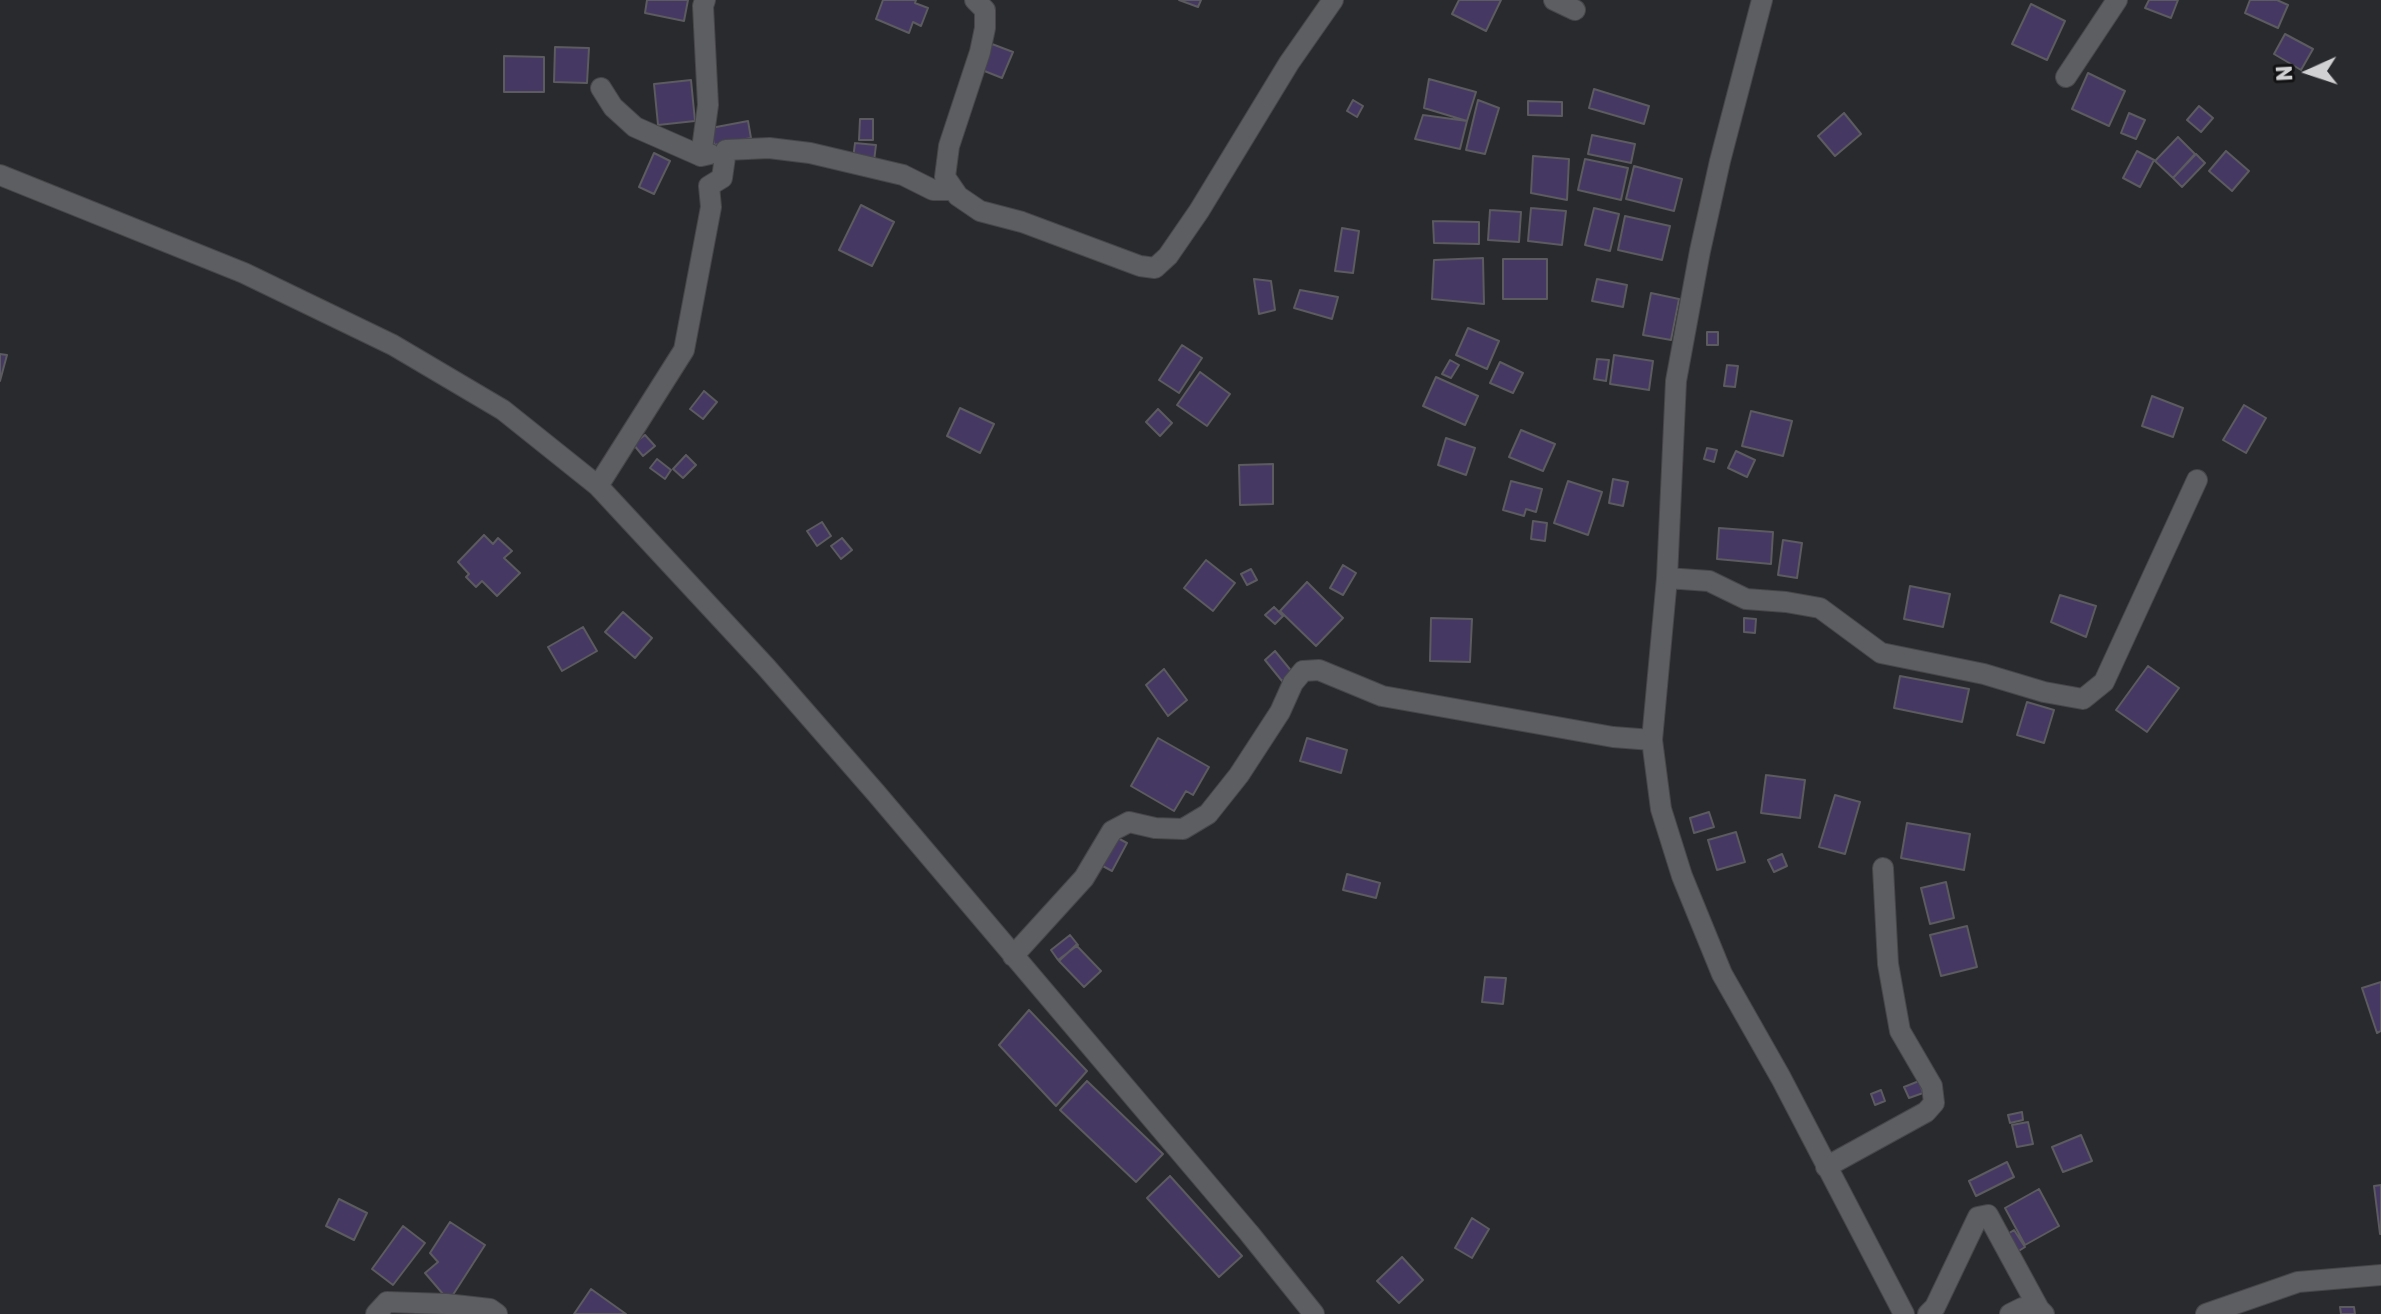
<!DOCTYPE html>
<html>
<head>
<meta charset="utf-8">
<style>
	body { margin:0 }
	#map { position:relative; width:2381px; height:1314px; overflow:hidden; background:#292a2d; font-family:Rubik,sans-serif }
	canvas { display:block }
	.north { position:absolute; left:2269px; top:32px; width:80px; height:80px; -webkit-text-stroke:6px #121214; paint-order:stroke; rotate:267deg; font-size:22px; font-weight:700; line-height:32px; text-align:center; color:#d1d1d4 }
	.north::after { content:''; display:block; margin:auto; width:28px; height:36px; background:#d1d1d4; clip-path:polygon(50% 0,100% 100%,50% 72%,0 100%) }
</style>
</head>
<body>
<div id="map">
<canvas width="2381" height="1314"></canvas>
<div class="north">N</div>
</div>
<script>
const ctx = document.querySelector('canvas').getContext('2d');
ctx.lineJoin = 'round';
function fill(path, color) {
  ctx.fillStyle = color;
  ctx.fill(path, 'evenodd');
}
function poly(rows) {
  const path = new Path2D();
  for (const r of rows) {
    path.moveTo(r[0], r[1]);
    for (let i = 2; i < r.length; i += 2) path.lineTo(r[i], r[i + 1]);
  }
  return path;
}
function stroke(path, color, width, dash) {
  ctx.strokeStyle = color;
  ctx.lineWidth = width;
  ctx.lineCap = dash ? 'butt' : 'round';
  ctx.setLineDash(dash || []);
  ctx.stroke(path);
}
const building = poly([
	[647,0,688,0,684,21,645,13,647,0],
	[883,0,916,0,915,3,928,8,921,26,913,22,909,33,876,19,883,0],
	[1179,0,1201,0,1198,7,1179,0],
	[1459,0,1501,0,1486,31,1452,14,1459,0],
	[2149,0,2178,0,2171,18,2145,8,2149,0],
	[2250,0,2277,0,2288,5,2278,28,2245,13,2250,0],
	[2031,4,2065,21,2047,60,2012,44,2031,4],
	[2285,34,2313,49,2301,70,2274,54,2285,34],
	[992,44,1013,52,1002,78,982,70,992,44],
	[555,47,589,48,587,83,554,82,555,47],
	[504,56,544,57,544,92,504,92,504,56],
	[2088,73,2125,91,2109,126,2072,109,2088,73],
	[1429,79,1476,92,1467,121,1424,108,1429,79],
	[691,80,695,121,658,125,654,84,691,80],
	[1594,89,1649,106,1644,124,1589,108,1594,89],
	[1353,100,1363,106,1357,117,1347,111,1353,100],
	[1478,100,1499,108,1485,154,1466,150,1478,100],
	[1528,101,1562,102,1562,116,1528,115,1528,101],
	[2199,106,2213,118,2201,132,2187,120,2199,106],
	[1844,113,1861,134,1835,156,1818,136,1844,113],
	[2129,113,2145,120,2136,139,2121,133,2129,113],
	[1423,115,1467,121,1460,149,1415,139,1423,115],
	[860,119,873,119,873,140,859,140,860,119],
	[748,121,751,138,714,145,711,128,748,121],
	[1592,135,1635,144,1631,163,1588,154,1592,135],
	[2178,137,2195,154,2173,178,2155,161,2178,137],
	[855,143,876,145,874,161,853,159,855,143],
	[2137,151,2154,160,2140,187,2123,178,2137,151],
	[2226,151,2249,171,2232,191,2209,171,2226,151],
	[654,153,670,161,654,194,639,187,654,153],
	[2196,154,2205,163,2182,187,2173,178,2196,154],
	[1533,156,1569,159,1567,200,1531,193,1533,156],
	[1585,159,1628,168,1621,200,1578,190,1585,159],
	[1634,166,1682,179,1674,211,1626,199,1634,166],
	[861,205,894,222,872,266,839,250,861,205],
	[1531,208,1566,211,1562,245,1528,241,1531,208],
	[1594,208,1619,214,1610,251,1585,245,1594,208],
	[1490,210,1521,212,1519,242,1488,240,1490,210],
	[1625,216,1670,226,1662,260,1618,250,1625,216],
	[1433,221,1479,222,1479,244,1434,243,1433,221],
	[1342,228,1359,231,1353,273,1335,271,1342,228],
	[1483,258,1484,304,1432,299,1434,260,1483,258],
	[1503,259,1547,259,1547,299,1503,299,1503,259],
	[1254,279,1271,281,1275,310,1259,314,1254,279],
	[1597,279,1627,285,1623,307,1592,301,1597,279],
	[1300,290,1338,297,1332,319,1294,308,1300,290],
	[1651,293,1679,299,1671,340,1643,335,1651,293],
	[1468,328,1499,341,1487,369,1456,355,1468,328],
	[1707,332,1718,332,1718,345,1707,345,1707,332],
	[1182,345,1202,358,1179,393,1159,380,1182,345],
	[0,354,7,355,0,381,0,354],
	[1614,355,1653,361,1649,390,1610,384,1614,355],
	[1597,359,1609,360,1606,381,1594,379,1597,359],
	[1450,360,1459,365,1451,378,1442,374,1450,360],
	[1500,362,1523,373,1513,393,1490,383,1500,362],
	[1727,365,1738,366,1735,387,1724,386,1727,365],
	[1200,372,1230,394,1207,426,1177,405,1200,372],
	[1436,377,1478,396,1465,425,1423,406,1436,377],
	[704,391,717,402,703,419,690,409,704,391],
	[2152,396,2183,408,2173,437,2142,426,2152,396],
	[2244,405,2266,418,2246,453,2223,440,2244,405],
	[960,408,994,424,980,453,947,436,960,408],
	[1158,409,1172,423,1160,436,1146,422,1158,409],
	[1751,411,1792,421,1783,456,1742,446,1751,411],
	[1521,430,1555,444,1543,471,1509,457,1521,430],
	[645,435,655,446,643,456,633,444,645,435],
	[1446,438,1475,448,1466,475,1438,465,1446,438],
	[1707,448,1717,450,1714,462,1704,459,1707,448],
	[1736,451,1755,460,1747,477,1728,468,1736,451],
	[686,455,696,465,683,478,673,469,686,455],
	[657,459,671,470,665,479,650,468,657,459],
	[1273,464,1273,504,1240,505,1239,465,1273,464],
	[1613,479,1628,482,1623,506,1609,503,1613,479],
	[1511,481,1542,489,1536,512,1526,509,1524,516,1503,510,1511,481],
	[1568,481,1602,492,1588,535,1554,523,1568,481],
	[1533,521,1547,523,1545,541,1531,539,1533,521],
	[822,522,831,536,817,546,807,531,822,522],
	[1719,528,1773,532,1771,564,1717,559,1719,528],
	[484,535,493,544,498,538,512,551,504,558,520,573,497,596,482,581,476,587,466,577,469,574,458,562,484,535],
	[842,538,852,550,841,559,831,546,842,538],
	[1783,540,1802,543,1797,578,1778,575,1783,540],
	[1206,560,1235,583,1213,611,1184,588,1206,560],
	[1343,565,1356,573,1343,595,1330,588,1343,565],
	[1251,569,1257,580,1247,585,1241,574,1251,569],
	[1307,582,1343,618,1316,646,1280,611,1307,582],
	[1910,586,1950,594,1943,627,1904,619,1910,586],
	[2060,595,2096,606,2086,637,2051,622,2060,595],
	[1274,607,1283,616,1275,624,1265,615,1274,607],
	[623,612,652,638,635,658,605,632,623,612],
	[1431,618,1472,619,1470,662,1430,661,1431,618],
	[1744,618,1756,619,1755,633,1744,632,1744,618],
	[583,627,597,651,562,671,548,647,583,627],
	[1275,651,1293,673,1282,681,1265,660,1275,651],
	[2148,666,2179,688,2147,732,2116,710,2148,666],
	[1164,669,1187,700,1168,716,1146,685,1164,669],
	[1900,676,1969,689,1962,722,1894,708,1900,676],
	[2027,702,2054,710,2044,743,2017,735,2027,702],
	[1158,738,1209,767,1193,795,1186,791,1174,811,1131,786,1158,738],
	[1307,738,1347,750,1341,773,1300,761,1307,738],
	[1766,775,1805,780,1800,818,1761,813,1766,775],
	[1835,795,1860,802,1845,854,1819,847,1835,795],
	[1709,812,1714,827,1694,833,1690,818,1709,812],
	[1907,823,1970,834,1964,870,1901,858,1907,823],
	[1736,832,1745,862,1717,870,1708,840,1736,832],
	[1114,836,1127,843,1112,871,1099,864,1114,836],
	[1782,854,1787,866,1774,872,1768,860,1782,854],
	[1347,874,1380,883,1376,898,1343,890,1347,874],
	[1946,882,1954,918,1930,924,1921,888,1946,882],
	[1967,926,1977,967,1941,976,1930,935,1967,926],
	[1070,935,1078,945,1058,960,1051,950,1070,935],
	[1076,945,1101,971,1084,987,1059,961,1076,945],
	[1485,977,1506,978,1503,1004,1482,1002,1485,977],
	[2381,982,2381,1031,2377,1033,2362,988,2381,982],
	[1029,1010,1087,1071,1056,1106,999,1045,1029,1010],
	[1087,1081,1163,1154,1136,1182,1060,1110,1087,1081],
	[1919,1081,1923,1093,1909,1098,1904,1087,1919,1081],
	[1881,1090,1885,1101,1875,1105,1871,1094,1881,1090],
	[2022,1112,2023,1120,2010,1123,2008,1115,2022,1112],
	[2028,1122,2033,1144,2017,1147,2012,1125,2028,1122],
	[2081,1135,2092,1161,2063,1172,2052,1147,2081,1135],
	[2007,1162,2014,1177,1976,1196,1969,1181,2007,1162],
	[1170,1176,1242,1256,1219,1277,1147,1198,1170,1176],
	[2381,1185,2381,1234,2380,1234,2374,1186,2381,1185],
	[2039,1189,2059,1226,2025,1245,2005,1208,2039,1189],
	[339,1199,367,1213,354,1240,326,1226,339,1199],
	[1472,1218,1489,1229,1472,1258,1455,1248,1472,1218],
	[450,1222,485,1245,449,1301,425,1273,438,1262,430,1253,450,1222],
	[403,1226,425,1243,393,1285,372,1269,403,1226],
	[2014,1230,2025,1247,2014,1254,2003,1237,2014,1230],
	[1402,1257,1423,1280,1399,1303,1377,1281,1402,1257],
	[591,1289,626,1314,574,1314,591,1289],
	[2340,1307,2354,1307,2355,1314,2341,1314,2340,1307]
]);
fill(building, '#453963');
stroke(building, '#5c5b5f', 2);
const street = poly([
	[975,0,985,10,985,28,980,52,949,146,945,177,958,196,980,211,1022,222,1140,266,1155,268,1168,256,1199,211,1289,63,1333,0],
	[1554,0,1575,10],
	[1762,0,1720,161,1700,251,1676,381,1667,578,1652,740,1661,809,1682,876,1722,974,1781,1078,1904,1314],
	[2066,77,2117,0],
	[601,88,613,107,635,127,701,156,710,154],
	[701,156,708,105,703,6,705,0],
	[0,175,244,273,393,345,503,410,598,486,766,667,876,793,1249,1233,1314,1314],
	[598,486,684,350,711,207,709,186,722,178,726,150,769,148,810,153,903,175,933,190,954,190],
	[1667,578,1709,581,1746,599,1786,602,1820,608,1881,653,1984,674,2044,692,2083,699,2104,682,2197,480],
	[1013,956,1084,878,1112,831,1129,822,1155,828,1183,829,1208,814,1239,775,1280,712,1293,683,1303,671,1319,670,1382,696,1613,737,1652,740],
	[1826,1167,1926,1112,1934,1103,1932,1086,1900,1031,1888,964,1883,868],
	[376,1314,387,1302,446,1304,490,1309,497,1314],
	[1928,1314,1935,1307,1978,1217,1988,1215,2039,1309],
	[2010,1314,2022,1308,2039,1309,2044,1314],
	[2206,1314,2298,1282,2381,1275]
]);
stroke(street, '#47474a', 22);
stroke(street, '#5c5e61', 20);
</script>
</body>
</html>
